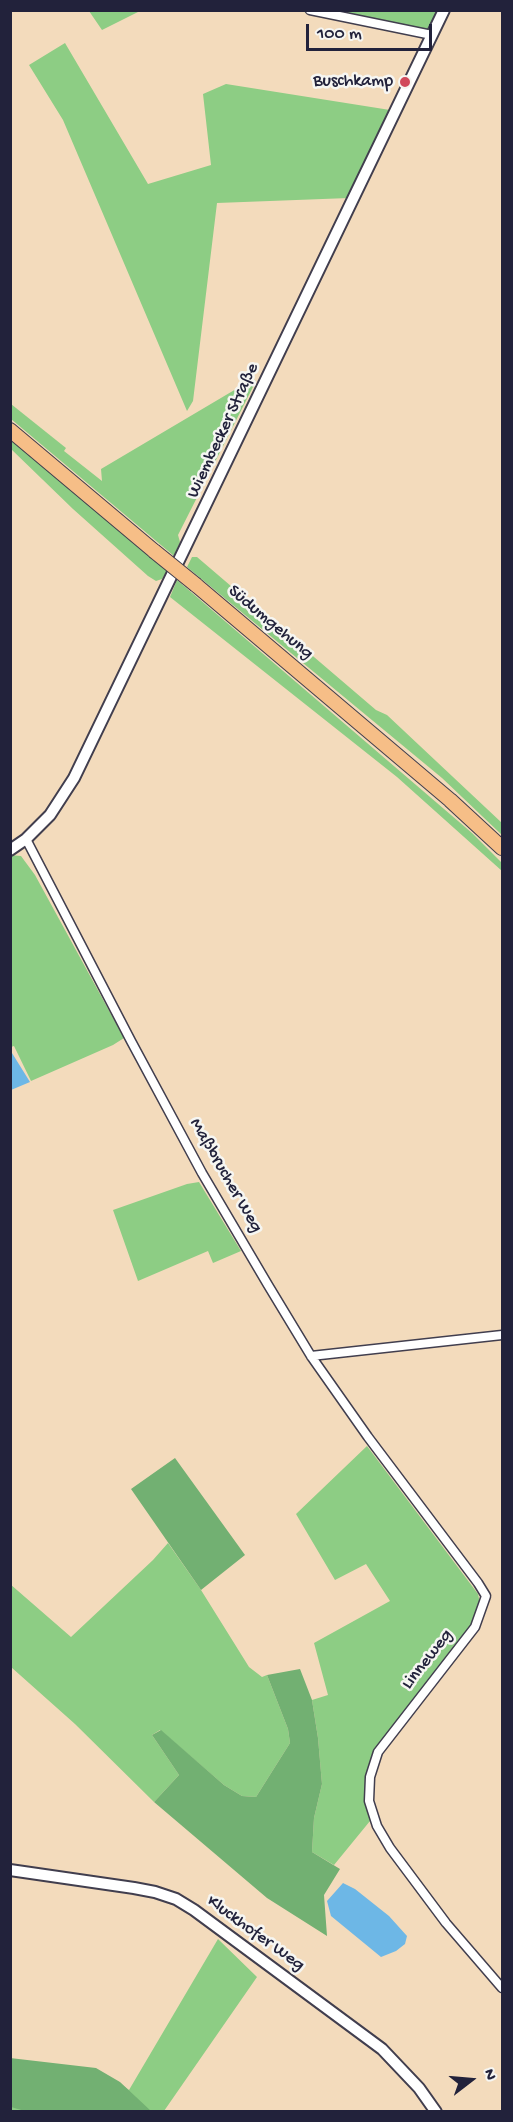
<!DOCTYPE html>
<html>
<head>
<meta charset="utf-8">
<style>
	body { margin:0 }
	#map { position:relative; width:513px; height:2122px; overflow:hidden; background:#f3dbbc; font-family:"Gochi Hand",sans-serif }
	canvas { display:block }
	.frame { position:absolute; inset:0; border:12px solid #22223b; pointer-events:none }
	.north { position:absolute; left:441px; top:2050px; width:60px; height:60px; -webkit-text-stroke:4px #f6f6f2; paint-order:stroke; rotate:74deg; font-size:16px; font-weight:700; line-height:24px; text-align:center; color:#22223b }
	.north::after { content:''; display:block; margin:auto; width:21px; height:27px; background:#22223b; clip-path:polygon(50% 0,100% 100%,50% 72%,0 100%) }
	.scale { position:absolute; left:306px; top:24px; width:126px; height:27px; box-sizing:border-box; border:3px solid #22223b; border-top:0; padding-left:8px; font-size:18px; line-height:21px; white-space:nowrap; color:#22223b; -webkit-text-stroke:4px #f6f6f2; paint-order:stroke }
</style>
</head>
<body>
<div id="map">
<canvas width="513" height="2122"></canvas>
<div class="frame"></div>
<div class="north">N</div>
<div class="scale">100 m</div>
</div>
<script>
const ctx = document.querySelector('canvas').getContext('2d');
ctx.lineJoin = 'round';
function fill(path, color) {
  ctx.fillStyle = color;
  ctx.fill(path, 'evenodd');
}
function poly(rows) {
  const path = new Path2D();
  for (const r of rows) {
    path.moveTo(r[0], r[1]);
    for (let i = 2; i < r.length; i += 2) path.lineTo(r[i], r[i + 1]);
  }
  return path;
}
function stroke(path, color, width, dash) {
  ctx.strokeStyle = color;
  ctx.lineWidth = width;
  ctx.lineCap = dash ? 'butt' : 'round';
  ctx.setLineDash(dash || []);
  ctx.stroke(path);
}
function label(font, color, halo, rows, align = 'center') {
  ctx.font = font + ' "Gochi Hand",sans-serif';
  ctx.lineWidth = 5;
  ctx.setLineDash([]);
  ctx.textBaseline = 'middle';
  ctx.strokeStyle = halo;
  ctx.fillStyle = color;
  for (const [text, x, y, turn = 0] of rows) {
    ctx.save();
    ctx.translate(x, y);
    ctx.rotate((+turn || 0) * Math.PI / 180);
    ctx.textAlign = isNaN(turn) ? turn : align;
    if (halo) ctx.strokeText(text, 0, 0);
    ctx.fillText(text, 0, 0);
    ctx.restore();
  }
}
fill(poly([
	[89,11,140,11,102,30],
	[299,11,439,11,426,38],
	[65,43,148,184,211,165,203,94,226,84,390,110,349,198,217,203,193,401,187,411,63,120,29,65],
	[253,379,256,381,178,535,180,542,174,556,11,419,11,404,66,448,64,451,102,481,101,469],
	[10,438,167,571,162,579,156,581,148,576,73,509,11,449],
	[192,557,197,557,376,710,387,715,502,823,502,835,442,778,187,567],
	[177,580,472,833,502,863,502,871,397,777,170,597],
	[10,855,21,856,35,875,124,1038,113,1045,31,1081,14,1046,11,1047],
	[199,1182,241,1251,213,1263,208,1251,138,1281,113,1210,187,1184],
	[367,1446,478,1594,480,1603,476,1617,464,1638,375,1752,367,1771,364,1797,370,1821,334,1865,312,1852,314,1818,322,1784,318,1738,312,1700,328,1695,314,1643,390,1601,366,1564,335,1580,296,1514],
	[168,1543,201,1590,249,1667,262,1677,267,1675,288,1729,290,1743,256,1797,242,1796,224,1785,160,1730,152,1735,179,1775,154,1802,75,1724,11,1667,10,1584,71,1637,153,1560],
	[218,1939,257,1977,164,2111,11,2111,10,2062,118,2082,129,2090]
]), '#8dcd84');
fill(poly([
	[175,1458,245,1555,201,1590,131,1489],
	[300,1669,312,1700,318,1738,322,1784,314,1818,312,1852,340,1869,324,1895,327,1936,267,1898,154,1802,179,1775,152,1735,161,1730,224,1785,242,1796,256,1797,290,1743,288,1729,267,1675],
	[10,2058,96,2068,120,2082,151,2111,28,2112,11,2107]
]), '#72b072');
fill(poly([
	[12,1053,30,1082,11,1090,10,1054],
	[343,1883,355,1889,389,1916,407,1936,405,1944,396,1951,381,1957,331,1916,327,1901]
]), '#6db7e6');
const minor = poly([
	[310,10,432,35],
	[26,839,131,1041,202,1173,268,1285,311,1356,368,1437,478,1583,486,1596,475,1627,378,1752,370,1777,369,1801,377,1826,390,1848,446,1923,502,1988],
	[311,1356,502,1335]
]);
const tertiary = poly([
	[10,850,26,839,50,815,74,778,444,10],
	[10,1870,134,1888,155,1892,176,1899,194,1910,382,2049,419,2088,436,2112]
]);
const primary = poly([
	[10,430,154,551],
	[196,585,450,800,502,848]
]);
stroke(minor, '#413e4e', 11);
stroke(tertiary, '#413e4e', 14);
stroke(primary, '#413e4e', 16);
stroke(minor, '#fff', 8);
stroke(tertiary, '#fff', 10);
stroke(primary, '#f6be87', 14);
const primaryBridge = poly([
	[154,551,196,585]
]);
stroke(primaryBridge, '#413e4e', 16, []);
stroke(primaryBridge, '#f6be87', 14);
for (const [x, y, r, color] of [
	[405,82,6,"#d1495b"]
]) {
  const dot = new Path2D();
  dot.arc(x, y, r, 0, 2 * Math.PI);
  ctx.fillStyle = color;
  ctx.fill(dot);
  stroke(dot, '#f6f6f2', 2);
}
label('18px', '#22223b', '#f6f6f2', [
	["Buschkamp",393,82]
], 'right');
label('18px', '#22223b', '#f6f6f2', [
	["Wiembecker Straße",224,431,-65],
	["Südumgehung",270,623,40],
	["Maßbrucher Weg",225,1176,60],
	["Linneweg",428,1660,-52],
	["Kluckhofer Weg",255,1934,36]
]);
</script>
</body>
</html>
